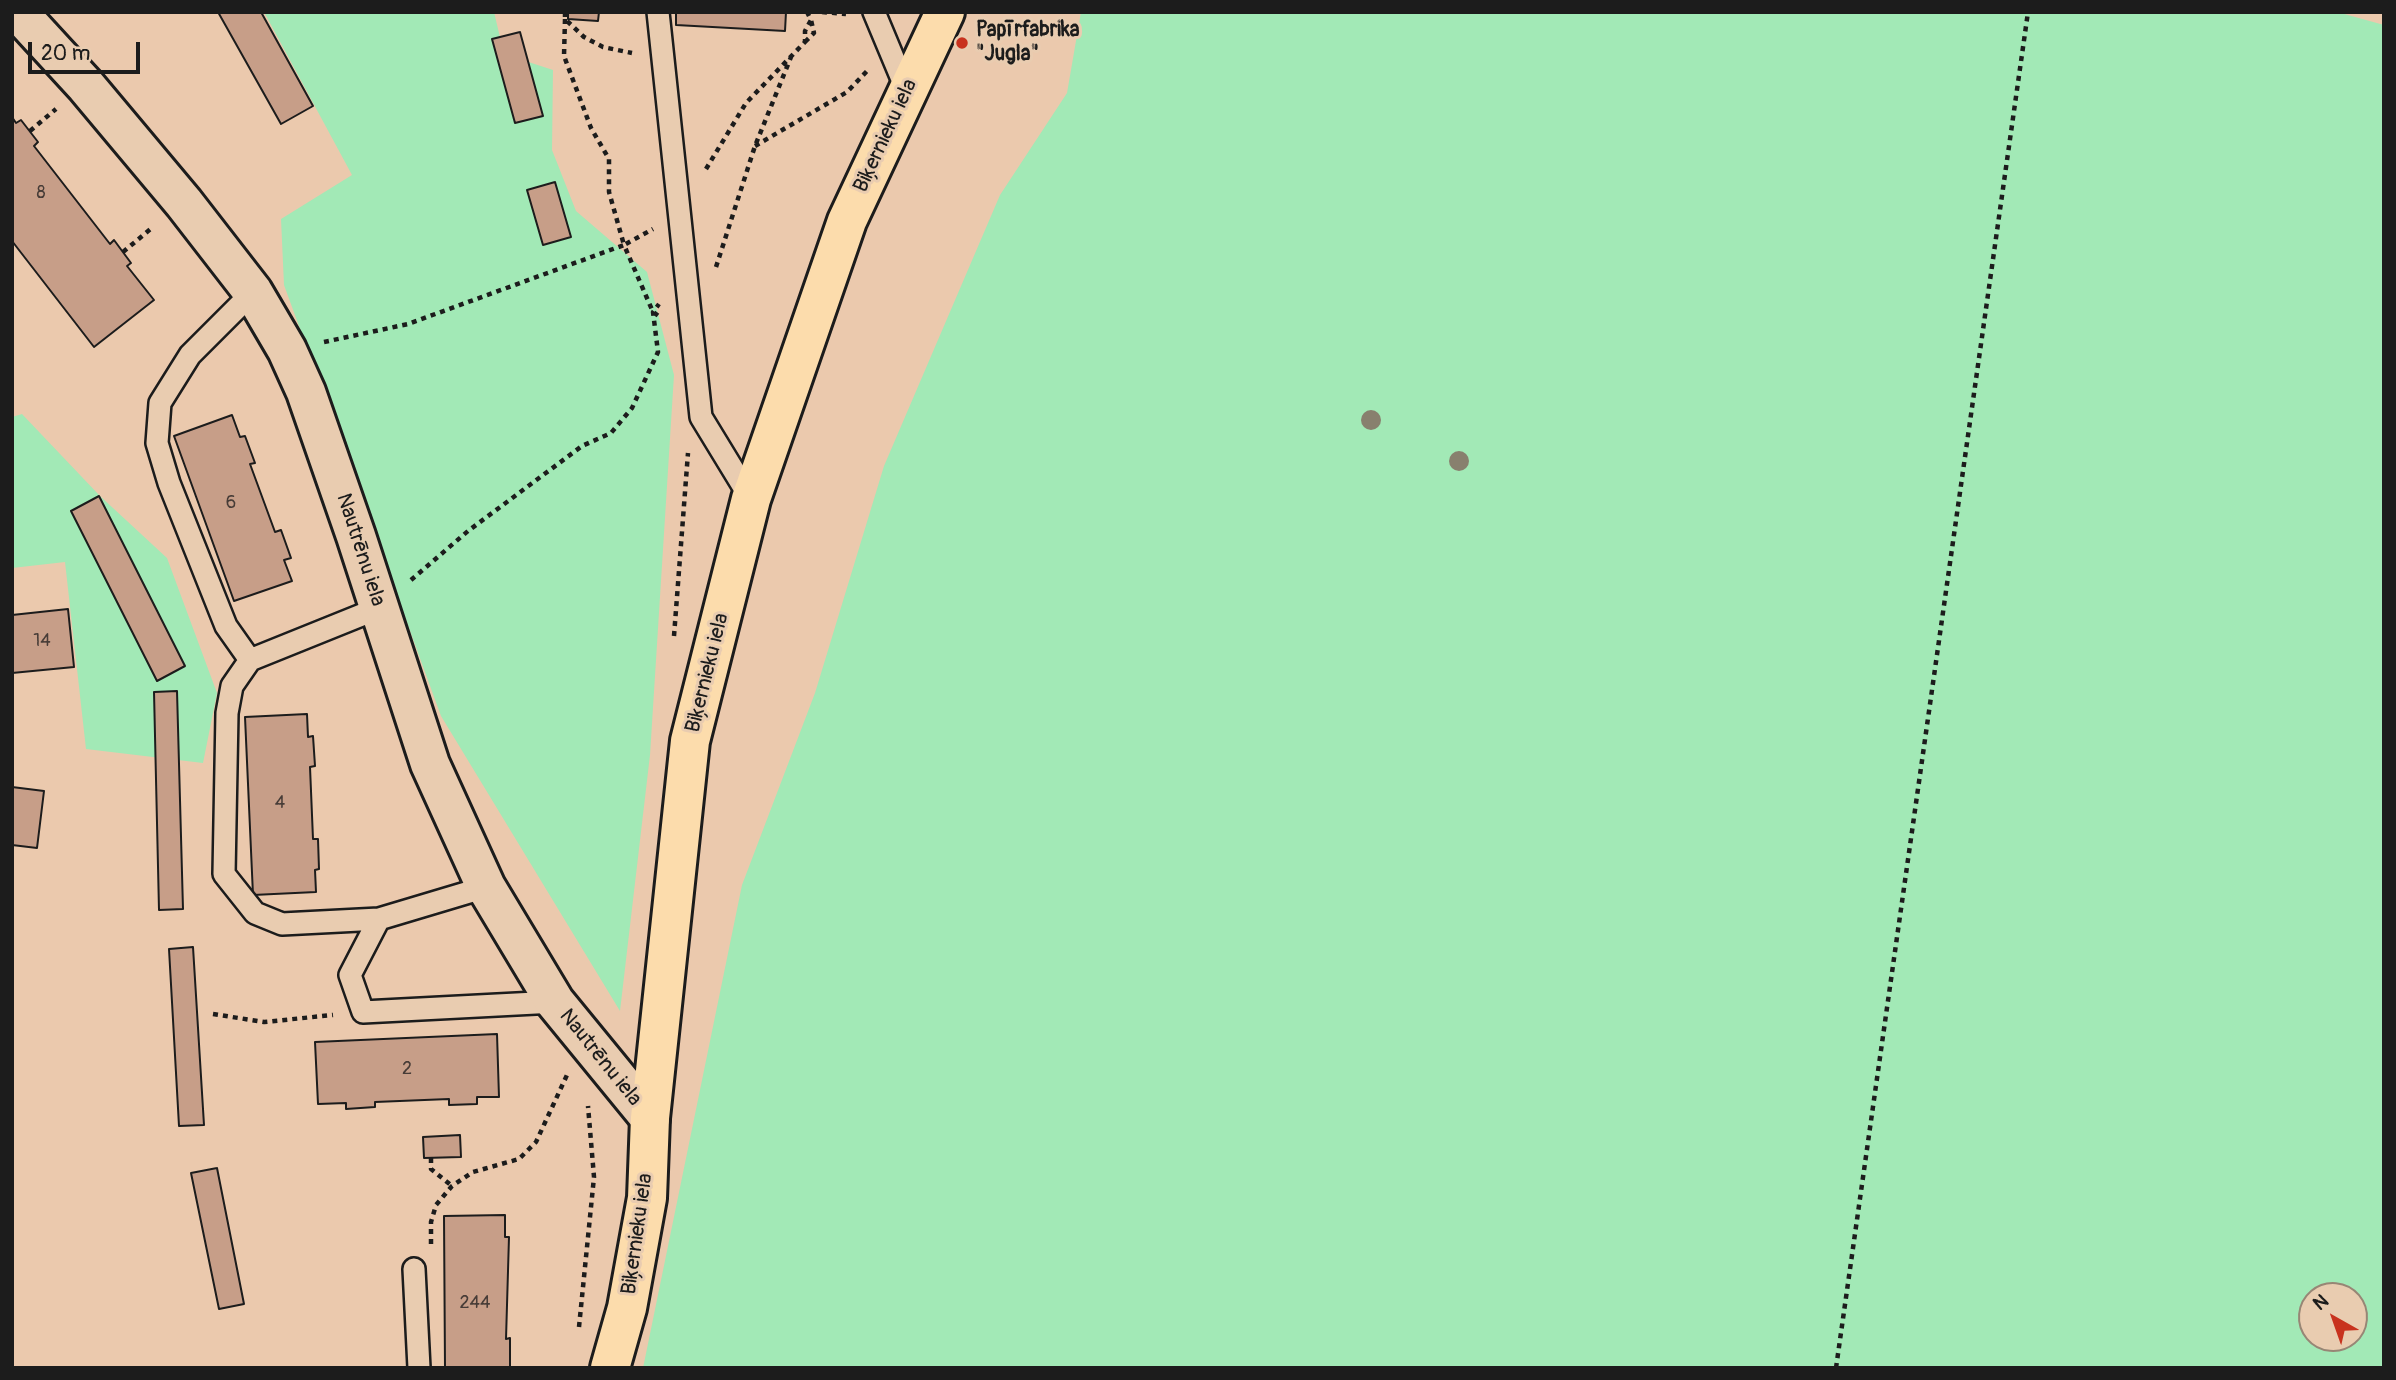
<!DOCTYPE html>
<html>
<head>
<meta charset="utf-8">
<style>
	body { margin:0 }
	#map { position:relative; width:2396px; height:1380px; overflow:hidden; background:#ebc9ad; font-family:Pangolin,sans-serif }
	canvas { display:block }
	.frame { position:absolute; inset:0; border:14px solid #1c1c1c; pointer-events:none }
	.north { position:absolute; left:2298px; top:1282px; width:70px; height:70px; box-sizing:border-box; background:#e9ccb0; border:2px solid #978675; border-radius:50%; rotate:320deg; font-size:19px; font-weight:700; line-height:28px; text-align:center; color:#1c1c1c }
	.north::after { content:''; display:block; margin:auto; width:24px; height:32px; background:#c8321e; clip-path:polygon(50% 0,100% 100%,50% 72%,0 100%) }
	.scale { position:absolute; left:28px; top:42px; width:112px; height:32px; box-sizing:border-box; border:4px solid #1c1c1c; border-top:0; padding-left:9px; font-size:21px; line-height:24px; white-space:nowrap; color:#1c1c1c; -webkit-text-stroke:5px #e9ccb0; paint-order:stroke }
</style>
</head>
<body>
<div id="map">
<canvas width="2396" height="1380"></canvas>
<div class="frame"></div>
<div class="north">N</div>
<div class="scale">20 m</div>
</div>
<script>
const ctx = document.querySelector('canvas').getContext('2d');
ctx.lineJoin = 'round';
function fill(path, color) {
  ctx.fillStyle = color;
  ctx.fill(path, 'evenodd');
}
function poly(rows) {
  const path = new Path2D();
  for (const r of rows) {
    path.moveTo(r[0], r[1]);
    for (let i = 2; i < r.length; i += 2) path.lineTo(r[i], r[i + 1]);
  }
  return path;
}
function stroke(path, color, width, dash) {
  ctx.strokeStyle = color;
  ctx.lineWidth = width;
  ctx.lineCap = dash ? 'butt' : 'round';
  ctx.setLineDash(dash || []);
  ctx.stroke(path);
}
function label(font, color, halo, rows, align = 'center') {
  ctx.font = font + ' Pangolin,sans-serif';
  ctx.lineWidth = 6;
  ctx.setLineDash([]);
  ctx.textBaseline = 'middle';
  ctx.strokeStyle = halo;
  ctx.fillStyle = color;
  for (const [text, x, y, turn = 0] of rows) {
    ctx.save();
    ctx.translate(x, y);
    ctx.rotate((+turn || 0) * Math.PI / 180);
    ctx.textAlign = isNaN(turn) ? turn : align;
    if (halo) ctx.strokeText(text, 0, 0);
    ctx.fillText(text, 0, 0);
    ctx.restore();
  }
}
fill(poly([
	[264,12,494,12,504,54,553,70,552,150,576,211,647,272,674,375,650,755,620,1011,441,716,284,285,281,219,352,175],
	[1081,12,2337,12,2384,25,2384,1368,643,1368,742,885,815,693,884,466,1000,195,1067,93],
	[2312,1296,2354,1296,2354,1338,2312,1338],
	[22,414,100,496,167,558,217,693,203,763,86,749,65,562,12,568,12,417]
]), '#a2e9b6');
const building = poly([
	[218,12,261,12,313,106,281,124,218,12],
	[568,12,599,12,598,21,568,19,568,12],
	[676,12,786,12,785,31,676,25,676,12],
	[520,32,543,116,515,123,492,39,520,32],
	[12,117,16,123,21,120,38,142,34,146,110,244,114,240,131,263,127,266,154,300,94,347,12,241,12,117],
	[555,182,571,237,543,245,527,190,555,182],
	[232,415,240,437,245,436,255,463,250,464,275,532,281,530,291,558,284,560,292,581,234,601,174,436,232,415],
	[99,496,185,666,157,681,71,511,99,496],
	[68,609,74,667,12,673,12,615,68,609],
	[177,691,183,909,159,910,154,692,177,691],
	[307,714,308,737,313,736,315,766,310,767,313,839,318,839,319,869,315,870,316,892,253,895,245,717,307,714],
	[12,787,44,791,37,848,12,845,12,787],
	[193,947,204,1125,179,1126,169,949,193,947],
	[497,1034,499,1097,477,1097,477,1104,449,1105,449,1099,375,1102,375,1107,346,1109,346,1103,318,1104,315,1042,497,1034],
	[460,1135,461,1157,424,1158,423,1137,460,1135],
	[217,1168,244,1304,219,1309,191,1173,217,1168],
	[505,1215,505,1237,509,1237,506,1339,510,1338,510,1368,445,1368,444,1216,505,1215]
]);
fill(building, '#c79e88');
stroke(building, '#1c1c1c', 2);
const lane = poly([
	[658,12,701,417,751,499],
	[874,12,907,91],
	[379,608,250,660,232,686,227,713,224,874,255,913,282,924,379,919],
	[250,660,226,626,169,483,157,443,160,403,190,355,253,292],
	[486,887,379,919,350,975,363,1012,555,1002],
	[414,1269,419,1368]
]);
const street = poly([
	[18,12,86,86,184,203,253,292,287,350,306,392,356,536,430,764,486,887,555,1002,650,1118]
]);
const primary = poly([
	[610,1368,627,1308,647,1198,650,1118,690,741,751,499,847,221,945,12]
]);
stroke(lane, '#1c1c1c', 26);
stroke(street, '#1c1c1c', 44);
stroke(primary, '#1c1c1c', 44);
stroke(poly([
	[565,12,565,19,584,37,603,47,632,53],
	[822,12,846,14],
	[565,19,564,56,591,128,609,159,609,192,624,245,653,229],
	[805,42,814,33,811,20],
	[30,131,56,109],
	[755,146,847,92,868,70],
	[706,169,746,103,805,42,805,31,811,20,807,12],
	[123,252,153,227],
	[716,267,755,146,791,57],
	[324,342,408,324,624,245,653,312,660,317],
	[411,580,468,531,582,446,611,433,632,408,658,352,653,312,659,304],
	[674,636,688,453],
	[213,1014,264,1022,333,1015],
	[431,1158,431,1169,452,1186],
	[431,1244,431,1222,436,1205,452,1186,473,1172,519,1159,536,1142,567,1075],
	[579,1327,594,1177,588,1106],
	[1836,1368,2028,12]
]), '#1c1c1c', 4.5, [5, 5]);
stroke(lane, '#e9ccb0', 21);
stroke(street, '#e9ccb0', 38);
stroke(primary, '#fcdcac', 38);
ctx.fillStyle = '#88806e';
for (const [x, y] of [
	[1371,420],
	[1459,461]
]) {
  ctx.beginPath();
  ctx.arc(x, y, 10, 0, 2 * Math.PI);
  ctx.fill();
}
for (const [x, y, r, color] of [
	[962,43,7,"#c8321e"]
]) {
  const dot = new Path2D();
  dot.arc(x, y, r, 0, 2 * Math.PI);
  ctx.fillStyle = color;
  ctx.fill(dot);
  stroke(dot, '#e9ccb0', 2.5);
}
label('18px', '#473c37', null, [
	["8",41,193],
	["6",231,503],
	["14",42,641],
	["4",280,803],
	["2",407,1069],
	["244",475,1303]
]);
label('bold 21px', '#1c1c1c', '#e9ccb0', [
	["Papīrfabrika",976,31],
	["\"Jugla\"",976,55]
], 'left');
label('21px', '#1c1c1c', '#e9ccb0', [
	["Biķernieku iela",886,136,-65],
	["Nautrēnu iela",360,550,72],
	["Biķernieku iela",708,673,-76],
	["Nautrēnu iela",600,1058,51],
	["Biķernieku iela",638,1234,-82]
]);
</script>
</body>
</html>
